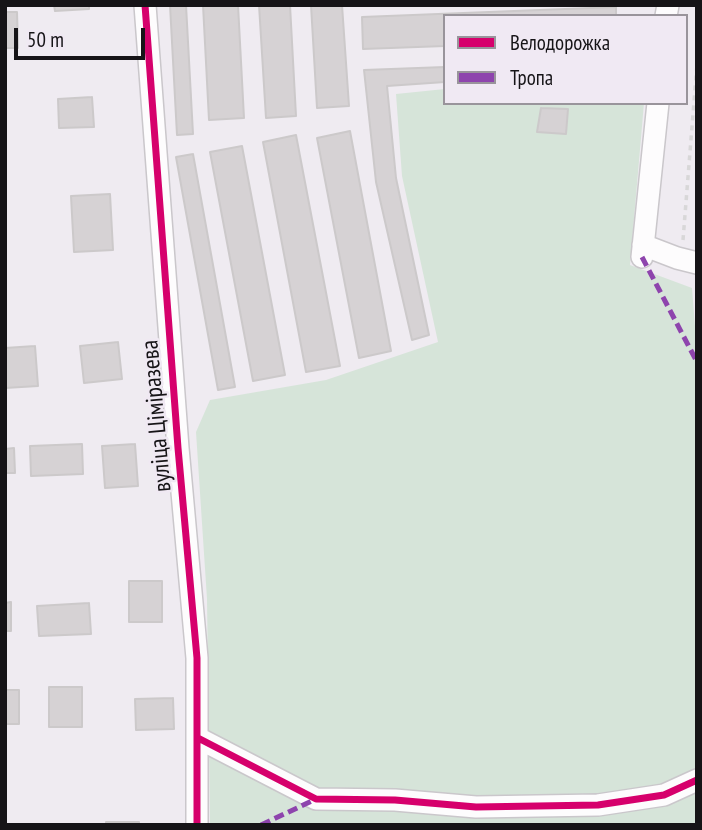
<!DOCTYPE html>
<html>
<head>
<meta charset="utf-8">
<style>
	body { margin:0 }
	#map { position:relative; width:702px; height:830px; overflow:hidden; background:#efebf1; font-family:"PT Sans Narrow",sans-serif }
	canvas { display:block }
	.frame { position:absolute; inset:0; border:7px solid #161417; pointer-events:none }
	.legend { position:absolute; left:443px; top:14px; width:245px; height:91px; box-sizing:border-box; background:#f0e9f3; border:2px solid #99949b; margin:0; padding:9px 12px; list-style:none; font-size:21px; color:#161417 }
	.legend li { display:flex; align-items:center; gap:14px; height:35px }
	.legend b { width:35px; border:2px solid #99949b }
	.scale { position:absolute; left:14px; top:28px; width:131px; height:32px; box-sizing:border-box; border:4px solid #161417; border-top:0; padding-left:9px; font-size:21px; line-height:24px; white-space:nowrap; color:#161417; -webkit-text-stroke:5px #f0e9f3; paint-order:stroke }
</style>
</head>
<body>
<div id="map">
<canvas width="702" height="830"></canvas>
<div class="frame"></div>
<ul class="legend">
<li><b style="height:9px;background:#d6006c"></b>Велодорожка</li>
<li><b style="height:9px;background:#8e44ad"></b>Тропа</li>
</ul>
<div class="scale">50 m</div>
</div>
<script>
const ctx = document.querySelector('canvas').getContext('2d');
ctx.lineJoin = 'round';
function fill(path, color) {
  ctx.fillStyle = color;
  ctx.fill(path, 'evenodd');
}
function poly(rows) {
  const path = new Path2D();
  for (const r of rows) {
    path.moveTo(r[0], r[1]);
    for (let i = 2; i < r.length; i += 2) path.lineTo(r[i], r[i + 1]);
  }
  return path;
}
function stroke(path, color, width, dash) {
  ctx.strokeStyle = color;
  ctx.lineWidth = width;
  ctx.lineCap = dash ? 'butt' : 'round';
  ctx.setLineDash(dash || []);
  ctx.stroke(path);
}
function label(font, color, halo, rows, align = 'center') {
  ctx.font = font + ' "PT Sans Narrow",sans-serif';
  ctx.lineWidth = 5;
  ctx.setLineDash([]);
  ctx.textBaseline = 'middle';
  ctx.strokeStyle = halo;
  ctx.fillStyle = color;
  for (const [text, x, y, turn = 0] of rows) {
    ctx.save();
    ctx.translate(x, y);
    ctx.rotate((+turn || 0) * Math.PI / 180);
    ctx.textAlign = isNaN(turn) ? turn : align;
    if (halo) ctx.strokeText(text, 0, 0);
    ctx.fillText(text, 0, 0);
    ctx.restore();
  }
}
fill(poly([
	[445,89,445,103,644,103,630,265,692,288,697,352,697,825,210,825,207,599,196,432,210,400,326,380,438,342,402,176,396,94]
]), '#d6e4d9');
const building = poly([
	[54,5,89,5,89,9,55,11,54,5],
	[170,5,186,5,193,134,177,135,170,5],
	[203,5,238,5,244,118,209,120,203,5],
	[259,5,290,5,296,116,266,118,259,5],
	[311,5,342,5,349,106,317,108,311,5],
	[616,7,616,16,445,16,445,46,363,49,362,17,616,7],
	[5,12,17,12,18,48,5,48,5,12],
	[445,67,445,82,387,86,396,178,429,335,412,340,376,182,364,70,445,67],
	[92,97,94,127,59,128,58,99,92,97],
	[541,108,568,109,566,134,537,132,541,108],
	[350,131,391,351,359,358,317,138,350,131],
	[296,135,340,366,306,372,263,142,296,135],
	[242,146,285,375,253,381,210,152,242,146],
	[193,154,235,387,218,390,176,157,193,154],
	[110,194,113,250,74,252,71,196,110,194],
	[118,342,122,379,84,383,80,346,118,342],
	[35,346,38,386,5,388,5,348,35,346],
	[82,444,83,474,31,476,30,446,82,444],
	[135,444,138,486,105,488,102,446,135,444],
	[14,448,15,473,5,473,5,449,14,448],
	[129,581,162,581,162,622,129,622,129,581],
	[11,602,11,631,5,631,5,603,11,602],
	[89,603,91,634,39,636,37,606,89,603],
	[49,687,82,687,82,727,49,727,49,687],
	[5,690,19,690,19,724,5,724,5,690],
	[173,698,174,729,136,730,135,699,173,698],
	[106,822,139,822,139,825,106,825,106,822]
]);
fill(building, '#d6d2d4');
stroke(building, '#ccc9ca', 2);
const minor = poly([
	[145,5,178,448,197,658,197,825],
	[666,16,668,5],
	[643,245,677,258,697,263],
	[642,257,658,103],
	[198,738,316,799,395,800,476,807,598,805,664,795,697,780]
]);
stroke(minor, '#cac7cb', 24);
stroke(poly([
	[683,240,697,64]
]), '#d8d7d8', 3.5, [5, 5]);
stroke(minor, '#fdfcfd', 21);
stroke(poly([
	[642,257,697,362],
	[261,825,316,799]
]), '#8e44ad', 5, [10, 5]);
stroke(poly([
	[145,5,178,448,197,658,197,825],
	[198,738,316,799,395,800,476,807,598,805,664,795,697,780]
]), '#d6006c', 7);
label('24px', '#161417', '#f0e9f3', [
	["вуліца Ціміразева",157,416,-95]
]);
</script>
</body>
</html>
